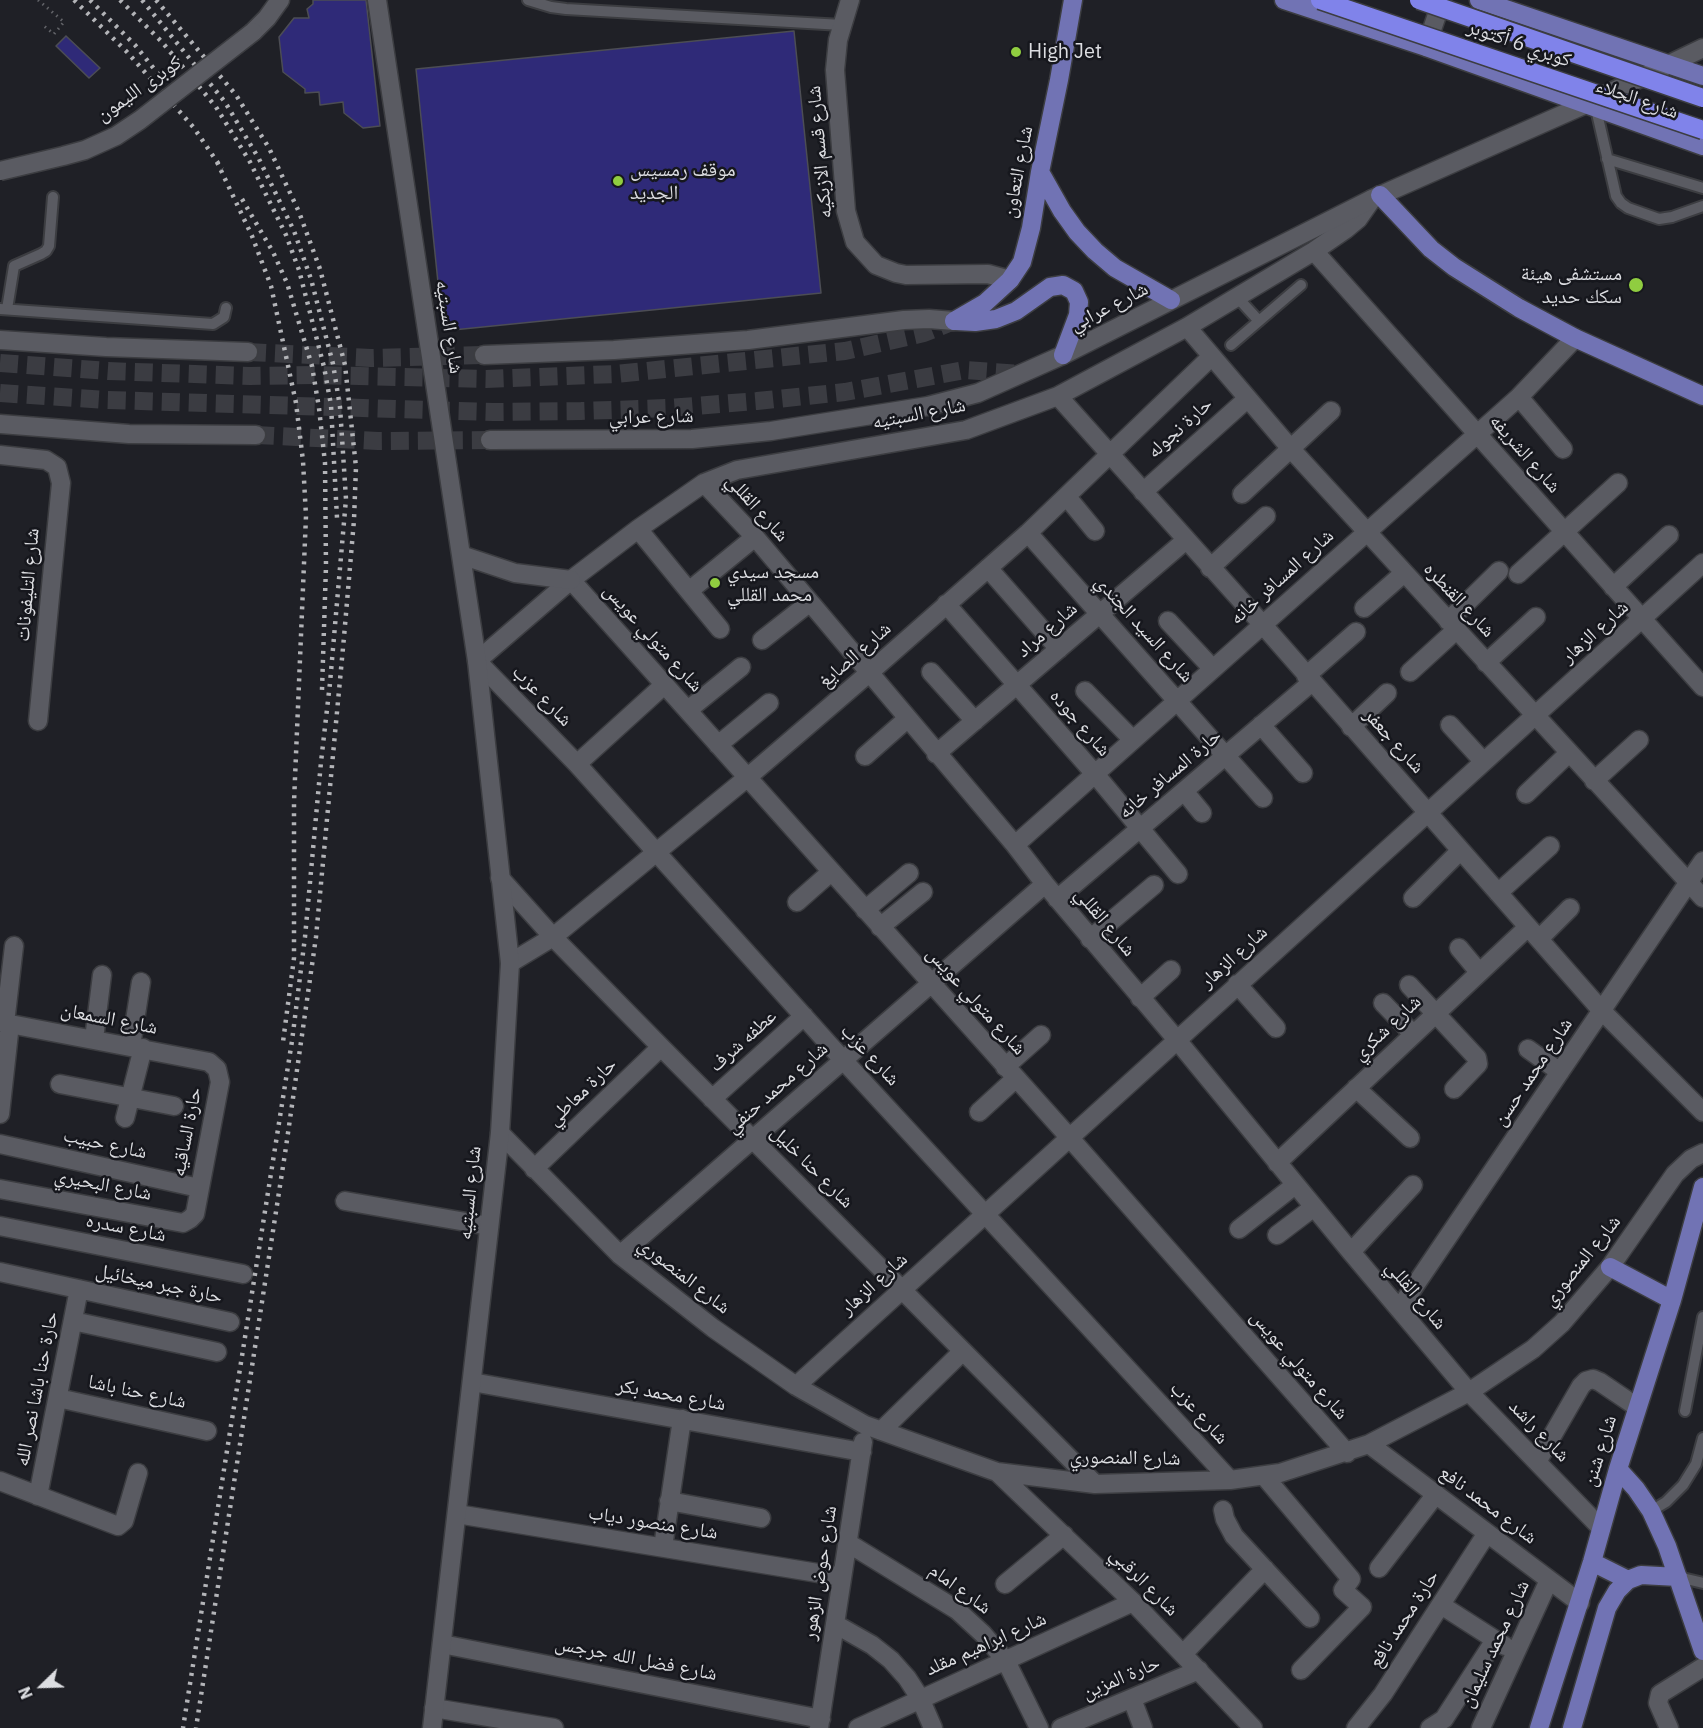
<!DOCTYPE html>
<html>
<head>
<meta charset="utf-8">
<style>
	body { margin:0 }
	#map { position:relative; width:1703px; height:1728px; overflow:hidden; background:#1f2026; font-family:"IBM Plex Sans",sans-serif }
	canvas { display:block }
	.north { position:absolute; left:12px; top:1656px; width:60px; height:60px; -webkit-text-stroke:4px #16171d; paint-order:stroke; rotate:247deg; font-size:16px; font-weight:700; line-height:24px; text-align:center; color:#dcdde1 }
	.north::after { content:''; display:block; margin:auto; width:21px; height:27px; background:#dcdde1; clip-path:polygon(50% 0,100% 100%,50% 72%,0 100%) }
</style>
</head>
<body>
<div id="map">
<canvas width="1703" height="1728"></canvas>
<div class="north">N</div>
</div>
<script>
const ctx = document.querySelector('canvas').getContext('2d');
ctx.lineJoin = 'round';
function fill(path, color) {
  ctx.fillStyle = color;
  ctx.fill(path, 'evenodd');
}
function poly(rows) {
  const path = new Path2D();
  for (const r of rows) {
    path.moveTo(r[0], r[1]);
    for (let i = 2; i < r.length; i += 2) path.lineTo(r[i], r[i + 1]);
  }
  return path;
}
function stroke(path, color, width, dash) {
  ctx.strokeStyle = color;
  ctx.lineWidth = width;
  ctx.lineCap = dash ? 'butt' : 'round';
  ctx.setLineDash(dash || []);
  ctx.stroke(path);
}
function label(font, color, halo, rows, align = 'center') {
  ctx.font = font + ' "IBM Plex Sans","Noto Naskh Arabic",sans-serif';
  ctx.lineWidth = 5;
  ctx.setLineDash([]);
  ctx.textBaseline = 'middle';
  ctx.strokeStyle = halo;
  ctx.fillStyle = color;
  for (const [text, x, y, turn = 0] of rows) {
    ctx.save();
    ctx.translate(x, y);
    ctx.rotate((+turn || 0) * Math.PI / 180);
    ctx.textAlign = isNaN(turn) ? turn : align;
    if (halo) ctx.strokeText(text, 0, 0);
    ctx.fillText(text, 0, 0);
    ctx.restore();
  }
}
const building = poly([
	[313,0,366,0,380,126,363,128,344,113,343,102,320,105,319,92,305,93,305,89,283,72,279,37,294,18,309,18,307,9,313,4,313,0],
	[794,31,821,293,443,331,416,69,794,31],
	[66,36,100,68,89,78,56,46,66,36]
]);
fill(building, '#2f2a78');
stroke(building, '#4c4d54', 1.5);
stroke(poly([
	[248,352,371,358,484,355],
	[256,435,378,441,490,440]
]), '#3b3c42', 18, [18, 9]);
stroke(poly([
	[0,363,108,371,250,376,314,375,486,379,616,374,845,351,924,333,954,321],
	[0,393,107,400,493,412,581,411,669,408,757,401,845,392,965,370,1022,374]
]), '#3b3c42', 18, [18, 9]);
const service = poly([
	[528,0,551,7,566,9,842,25],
	[1596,109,1614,187,1616,196,1621,203,1628,208,1659,219,1672,217,1703,206],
	[1607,159,1703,188],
	[1237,297,1259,321],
	[0,309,213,324,224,317,226,308],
	[7,309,14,266,41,254,46,251,49,246,53,197],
	[1231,345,1301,285],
	[1685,1411,1703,1317],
	[1651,1511,1666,1502,1683,1485,1696,1464,1703,1438],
	[1678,1577,1703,1583]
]);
const minor = poly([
	[850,0,838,40,835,70,846,211,855,242,876,265,896,273,906,275,988,274,1010,280],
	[1426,47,1442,0],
	[1314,251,1703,687],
	[1187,327,1291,449,1703,898],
	[1058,396,1263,625,1602,1011,1703,1112],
	[1519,397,1563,449],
	[0,455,46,460,57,467,61,483,38,721],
	[704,483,755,537,1015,845,1045,884,1177,1040,1351,1252,1469,1392,1601,1528],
	[1143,492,1247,399],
	[1242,494,1331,411],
	[1067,497,1095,531],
	[638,529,720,629],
	[1028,533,1263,798],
	[988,568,1059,649],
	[1210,568,1266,516],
	[1518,574,1618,483],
	[571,580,1069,1137,1347,1453],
	[1613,587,1669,535],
	[689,591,755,537],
	[946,604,1095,774,1178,874],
	[1364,608,1404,573],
	[1168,621,1213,669],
	[1448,621,1499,571],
	[762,640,809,603],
	[1486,663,1536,617],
	[931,672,975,721],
	[1410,672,1456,630],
	[1306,676,1356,632],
	[1085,691,1133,740],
	[688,710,741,667],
	[1261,725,1303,773],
	[1450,725,1483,761],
	[1351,727,1387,693],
	[718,745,769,703],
	[936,754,1186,540],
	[865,756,907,719],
	[577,764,664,685],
	[1594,781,1639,740],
	[1184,791,1202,813],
	[1526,794,1569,753],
	[1015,845,1519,397,1575,338],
	[500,878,553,937,661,1047,1095,1484],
	[1498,893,1550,846],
	[1413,898,1460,851],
	[1057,899,1312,682],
	[797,902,831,872],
	[865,910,909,873],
	[880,927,923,892],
	[1090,939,1154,885],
	[1539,939,1570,908],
	[1459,948,1479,972],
	[510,963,553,937,748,777,869,673,1028,533,1211,357],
	[1237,984,1276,1028],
	[1409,985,1477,1058,1478,1064,1454,1089],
	[1140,998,1171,970],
	[1383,1003,1413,1034],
	[0,1022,209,1062,217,1069,220,1082,195,1214,190,1219,183,1223,0,1189],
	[5,1023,14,946],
	[94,1039,102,975],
	[131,1046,141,982],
	[1528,1049,1560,1072],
	[1005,1067,1041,1035],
	[60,1084,174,1106],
	[1356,1088,1410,1138],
	[712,1099,804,1016],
	[979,1112,1015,1079],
	[0,1114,10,1024],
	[125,1118,143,1048],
	[500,1133,620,1255,713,1328,796,1386,865,1425,997,1472,1095,1484,1230,1480,1280,1473,1369,1444,1469,1392,1533,1349,1562,1323,1610,1267,1675,1174,1691,1159,1703,1153],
	[0,1144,199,1188],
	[1277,1163,1528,927],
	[534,1169,661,1047],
	[345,1201,489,1226],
	[0,1226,243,1274],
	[1239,1229,1295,1185],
	[1277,1235,1314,1207],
	[1351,1252,1413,1185],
	[620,1255,1045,884],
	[0,1272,230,1322],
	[1399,1309,1703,861],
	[73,1321,217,1352],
	[472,1382,862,1452],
	[796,1386,1703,563],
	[58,1398,207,1431],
	[881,1431,963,1351],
	[1369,1444,1580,1603],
	[1537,1462,1581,1386,1586,1381,1593,1379,1600,1382,1637,1407],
	[997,1472,1133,1602,1253,1728],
	[1265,1477,1351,1579,1343,1590,1362,1607,1301,1670],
	[1230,1480,844,1061,577,764,477,661,571,580,638,529,704,483,737,470,966,430,1058,396,1187,327,1314,251,1346,229,1358,219,1372,199],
	[0,1481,118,1526,124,1521,138,1473],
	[38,1496,79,1289],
	[669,1501,761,1518],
	[1223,1510,1225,1519,1234,1536,1310,1618],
	[457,1514,842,1577],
	[848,1543,957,1610,983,1634,1006,1661,1039,1728],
	[663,1547,682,1419],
	[1379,1568,1436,1494],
	[1005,1584,1064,1535],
	[1441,1605,1505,1646],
	[835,1624,872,1645,891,1660,907,1678,920,1698,933,1728],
	[442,1644,821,1719],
	[1183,1654,1265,1569],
	[1132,1699,1143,1728],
	[434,1708,554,1728],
	[819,1728,863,1442],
	[858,1728,1133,1602],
	[1061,1728,1199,1670],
	[1356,1728,1383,1694,1487,1533],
	[1430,1728,1444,1719,1495,1640],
	[1481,1728,1549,1580],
	[1669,1728,1658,1703,1660,1694,1703,1667]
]);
const tertiary = poly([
	[377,0,477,661,510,963,500,1133,432,1728],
	[253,32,267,18,280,0],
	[0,340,106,347,248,352],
	[484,355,614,350,748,340,904,320,929,319,954,321],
	[0,424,129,434,256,435],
	[490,440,692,439,771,431,928,406,978,393,1063,355,1372,199,1584,105,1703,48],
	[461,555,515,573,571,580]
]);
const primary = poly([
	[1284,0,1426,47,1703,146],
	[1479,0,1703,76],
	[1040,172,1062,211,1077,232,1095,251,1115,268,1171,300],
	[1380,195,1431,249,1454,267,1519,308,1575,338,1703,396],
	[954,321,985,303,1010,280,1022,262,1031,228,1040,172,1059,80,1073,0],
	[956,321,975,322,996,319,1016,311,1050,287,1063,285,1074,291,1079,302,1078,315,1063,355],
	[1610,1267,1672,1300],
	[1618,1469,1636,1489,1651,1511,1667,1546,1703,1651],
	[1592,1562,1628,1580],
	[1539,1728,1592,1562,1618,1469,1672,1300,1703,1187],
	[1572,1728,1607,1608,1617,1591,1628,1580,1641,1575,1678,1577]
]);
stroke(service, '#3c3d41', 14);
stroke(minor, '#3c3d41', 21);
stroke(tertiary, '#3c3d41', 21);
stroke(primary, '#3c3d41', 21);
stroke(poly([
	[38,0,64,22,54,34,44,26]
]), '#626368', 3, [1.5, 4.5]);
stroke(service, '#5a5b62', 10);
stroke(minor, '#5a5b62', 18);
stroke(tertiary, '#5a5b62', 18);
stroke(primary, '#7173b4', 18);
stroke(poly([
	[74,0,127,52,194,128,222,169],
	[90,0,135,45,163,80],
	[120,0,162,42,216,107,250,162,286,235,299,270,324,367,331,405,337,518],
	[142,0,225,102,259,159,294,231,311,279,333,364,340,407,346,499,330,683,321,762,305,937,292,1041,183,1728],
	[156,0,236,95,269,148,299,212,320,269,345,365,356,467,354,520,344,637,316,937,286,1147,196,1728],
	[217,162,252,236,271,286,296,403,303,461,306,516,294,802,294,958,283,1042],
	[242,199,273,252,287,283,312,366,319,408,325,463,326,566,322,690]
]), '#b3b4b8', 4.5, [3, 6]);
const tertiaryBridge = poly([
	[0,171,63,156,85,150,116,136,140,120,253,32]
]);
const motorwayBridge = poly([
	[1320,0,1703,130],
	[1419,0,1703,98]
]);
stroke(tertiaryBridge, '#3c3d41', 21, []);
stroke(motorwayBridge, '#3c3d41', 21, []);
stroke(tertiaryBridge, '#5a5b62', 18);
stroke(motorwayBridge, '#8083ea', 18);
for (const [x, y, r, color] of [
	[1016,52,6,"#90cd40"],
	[618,181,6,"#90cd40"],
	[1636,285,8,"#90cd40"],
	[715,583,6,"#90cd40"]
]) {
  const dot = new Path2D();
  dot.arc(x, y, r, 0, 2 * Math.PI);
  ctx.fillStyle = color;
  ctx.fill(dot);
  stroke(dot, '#16171d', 2);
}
label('20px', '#dcdde1', '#16171d', [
	["كوبري 6 أكتوبر",1519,44,19],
	["كوبرى الليمون",139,89,-35],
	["شارع الجلاء",1637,99,19],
	["شارع قسم الازبكيه",820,152,-95],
	["شارع التعاون",1018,172,-79],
	["شارع عرابي",1109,307,-27],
	["شارع السبتيه",449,327,81],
	["شارع السبتيه",919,414,-11],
	["شارع عرابي",651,417,-1],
	["حارة نجوله",1180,428,-42],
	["شارع الشريفه",1525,454,49],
	["شارع القللي",757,508,48],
	["شارع المسافر خانه",1282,577,-42],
	["شارع التليفونات",28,585,-85],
	["شارع القنطره",1459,600,47],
	["شارع السيد الجندي",1144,629,48],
	["شارع مراد",1047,630,-41],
	["شارع الزهار",1595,632,-42],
	["شارع متولي عويس",653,638,48],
	["شارع الصايغ",855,655,-41],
	["شارع عزب",542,696,46],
	["شارع جوده",1080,723,49],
	["شارع جعفر",1394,741,48],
	["حارة المسافر خانه",1170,774,-40],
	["شارع القللي",1105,922,50],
	["شارع الزهار",1234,957,-42],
	["شارع متولي عويس",976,1001,48],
	["شارع السمعان",109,1019,11],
	["شارع شكري",1387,1028,-43],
	["عطفه شرف",743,1041,-42],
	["شارع عزب",870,1055,47],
	["شارع محمد حسن",1533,1072,-56],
	["شارع محمد حنفي",777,1088,-41],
	["حارة معاطي",582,1092,-44],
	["حارة الساقيه",187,1132,-79],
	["شارع حبيب",105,1144,12],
	["شارع حنا خليل",812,1167,45],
	["شارع البحيري",103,1185,11],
	["شارع السبتيه",470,1193,-84],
	["شارع سدره",126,1228,11],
	["شارع المنصوري",1582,1261,-51],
	["شارع المنصوري",684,1276,38],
	["حارة جبر ميخائيل",159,1284,12],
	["شارع الزهار",874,1284,-42],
	["شارع القللي",1416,1295,50],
	["شارع متولي عويس",1299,1365,49],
	["حارة حنا باشا نصر الله",37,1389,-79],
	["شارع حنا باشا",137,1392,12],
	["شارع محمد بكر",671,1395,10],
	["شارع عزب",1199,1413,48],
	["شارع راشد",1539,1431,46],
	["شارع شنن",1600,1451,-73],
	["شارع المنصوري",1125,1458,1],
	["شارع محمد نافع",1488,1505,37],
	["شارع منصور دياب",653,1523,9],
	["شارع حوض الزهور",820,1573,-81],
	["شارع الرقبي",1144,1582,45],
	["شارع امام",960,1589,36],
	["حارة محمد نافع",1404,1619,-57],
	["شارع ابراهيم مقلد",986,1644,-24],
	["شارع محمد سليمان",1495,1644,-65],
	["شارع فضل الله جرجس",636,1659,11],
	["حارة المزين",1121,1678,-23]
]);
label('20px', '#dcdde1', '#16171d', [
	["High Jet",1028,52],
	["موقف رمسيس",630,170],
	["الجديد",630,193],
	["مستشفى هيئة",1622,274,"right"],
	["سكك حديد",1622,297,"right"],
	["مسجد سيدي",727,572],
	["محمد القللي",727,595]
], 'left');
</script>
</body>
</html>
